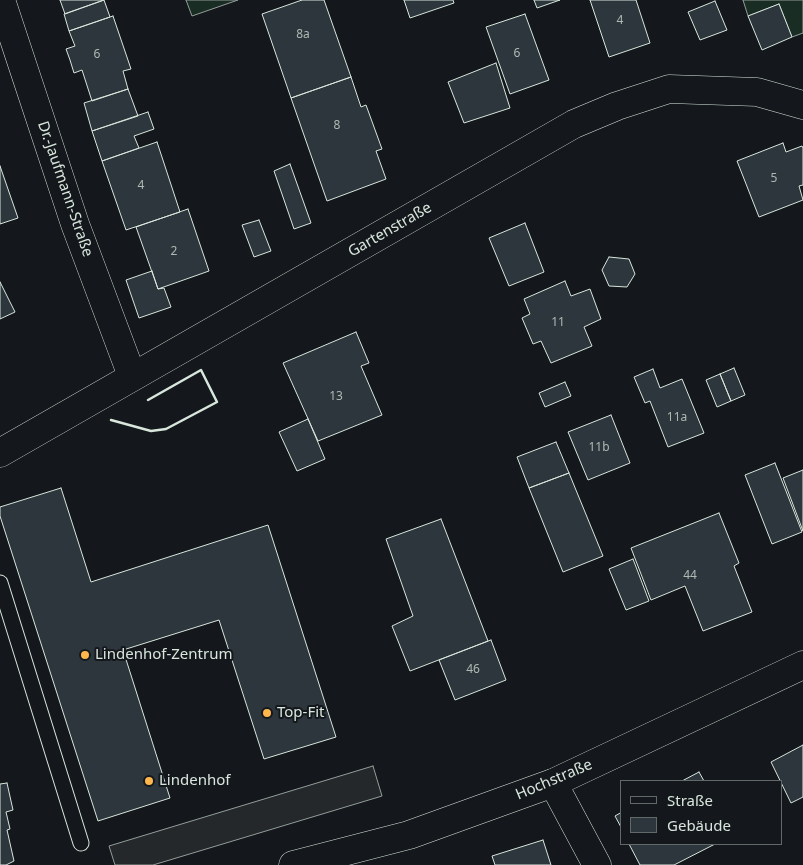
<!DOCTYPE html>
<html>
<head>
<meta charset="utf-8">
<style>
	body { margin:0 }
	#map { position:relative; width:803px; height:865px; overflow:hidden; background:#14181c; font-family:"Noto Sans",sans-serif }
	canvas { display:block }
	.legend { position:absolute; left:620px; top:780px; width:162px; height:65px; box-sizing:border-box; background:#14181c; border:1px solid #626a69; margin:0; padding:6px 9px; list-style:none; font-size:15px; color:#d8e6dc }
	.legend li { display:flex; align-items:center; gap:10px; height:25px }
	.legend b { width:25px; border:1px solid #626a69 }
</style>
</head>
<body>
<div id="map">
<canvas width="803" height="865"></canvas>
<ul class="legend">
<li><b style="height:6px;background:#14181c"></b>Straße</li>
<li><b style="height:14px;background:#2c363c"></b>Gebäude</li>
</ul>
</div>
<script>
const ctx = document.querySelector('canvas').getContext('2d');
ctx.lineJoin = 'round';
function fill(path, color) {
  ctx.fillStyle = color;
  ctx.fill(path, 'evenodd');
}
function poly(rows) {
  const path = new Path2D();
  for (const r of rows) {
    path.moveTo(r[0], r[1]);
    for (let i = 2; i < r.length; i += 2) path.lineTo(r[i], r[i + 1]);
  }
  return path;
}
function stroke(path, color, width, dash) {
  ctx.strokeStyle = color;
  ctx.lineWidth = width;
  ctx.lineCap = dash ? 'butt' : 'round';
  ctx.setLineDash(dash || []);
  ctx.stroke(path);
}
function label(font, color, halo, rows, align = 'center') {
  ctx.font = font + ' "Noto Sans",sans-serif';
  ctx.lineWidth = 4;
  ctx.setLineDash([]);
  ctx.textBaseline = 'middle';
  ctx.strokeStyle = halo;
  ctx.fillStyle = color;
  for (const [text, x, y, turn = 0] of rows) {
    ctx.save();
    ctx.translate(x, y);
    ctx.rotate((+turn || 0) * Math.PI / 180);
    ctx.textAlign = isNaN(turn) ? turn : align;
    if (halo) ctx.strokeText(text, 0, 0);
    ctx.fillText(text, 0, 0);
    ctx.restore();
  }
}
const green = poly([
	[186,0,238,0,192,16,186,0],
	[743,0,803,0,803,33,792,37,779,4,748,16,743,0]
]);
fill(green, '#1a2d24');
stroke(green, '#939e99', 1);
const parking = poly([
	[373,766,382,796,153,865,115,865,109,846,373,766]
]);
fill(parking, '#24282b');
stroke(parking, '#939e99', 1);
const building = poly([
	[60,0,104,0,65,14,60,0],
	[104,0,110,17,69,31,64,14,104,0],
	[302,0,324,0,351,77,291,98,262,14,302,0],
	[404,0,453,0,454,3,410,18,404,0],
	[534,0,560,0,537,8,534,0],
	[590,0,636,0,650,43,609,57,590,0],
	[715,1,727,30,700,40,688,12,715,1],
	[779,4,792,37,762,50,748,16,779,4],
	[525,14,549,80,510,94,486,27,525,14],
	[113,16,131,69,123,71,128,89,92,101,82,70,74,73,70,60,66,49,75,46,69,31,113,16],
	[496,63,510,108,464,123,448,82,496,63],
	[351,77,361,107,366,105,382,149,376,151,386,179,327,201,291,98,351,77],
	[128,89,138,116,92,131,84,103,128,89],
	[148,112,154,129,134,136,139,148,102,161,92,131,148,112],
	[157,142,180,212,126,230,102,161,157,142],
	[783,143,786,152,802,146,803,148,803,185,799,186,803,200,759,217,737,161,783,143],
	[290,164,311,223,294,229,274,171,290,164],
	[0,166,18,218,0,224,0,166],
	[188,209,209,271,158,289,136,227,188,209],
	[259,220,271,251,254,257,242,225,259,220],
	[525,223,544,272,509,286,489,238,525,223],
	[609,257,629,259,635,274,627,287,609,286,602,270,609,257],
	[152,271,158,289,164,288,171,307,139,318,126,280,152,271],
	[565,281,571,296,590,289,601,319,584,327,592,346,551,363,541,341,533,344,522,318,530,314,524,299,565,281],
	[0,282,15,312,0,319,0,282],
	[356,332,369,363,361,366,382,415,318,441,283,363,356,332],
	[734,368,745,395,731,401,720,374,734,368],
	[653,369,660,388,682,379,704,433,668,447,650,401,645,403,634,377,653,369],
	[720,374,731,401,717,407,706,380,720,374],
	[565,382,571,396,545,407,539,393,565,382],
	[611,415,630,463,588,480,568,432,611,415],
	[308,419,325,459,297,471,279,432,308,419],
	[556,442,569,473,529,488,517,457,556,442],
	[775,463,802,532,772,544,745,475,775,463],
	[803,470,803,531,783,478,803,470],
	[569,473,603,556,563,572,529,488,569,473],
	[61,488,91,582,268,525,336,737,264,759,219,620,123,650,170,798,98,821,0,516,0,507,61,488],
	[719,513,739,563,734,566,752,612,703,631,685,586,651,600,631,548,719,513],
	[441,519,488,641,410,671,392,626,413,616,386,539,441,519],
	[633,559,649,601,626,610,609,569,633,559],
	[491,640,506,680,455,700,439,660,491,640],
	[803,745,803,797,791,803,771,762,803,745],
	[699,772,704,781,682,781,699,772],
	[7,783,13,810,6,812,10,829,7,830,14,861,6,865,0,865,0,784,7,783],
	[622,812,622,829,615,816,622,812],
	[543,840,551,865,495,865,492,856,543,840],
	[629,844,715,844,674,865,640,865,629,844]
]);
fill(building, '#2c363c');
stroke(building, '#d8e6dc', 1);
const service = poly([
	[0,583,81,843]
]);
const minor = poly([
	[1,0,75,224,132,376],
	[0,453,574,124,617,106,669,89,757,92,803,105],
	[553,783,597,865]
]);
const tertiary = poly([
	[293,865,409,835,553,783,803,665]
]);
stroke(service, '#d8e6dc', 17);
stroke(minor, '#d8e6dc', 29);
stroke(tertiary, '#d8e6dc', 29);
stroke(service, '#14181c', 15);
stroke(minor, '#14181c', 28);
stroke(tertiary, '#14181c', 28);
stroke(poly([
	[111,420,151,431,166,429,217,402,201,370,148,400]
]), '#d8e6dc', 2.5);
for (const [x, y, r, color] of [
	[85,655,5,"#ffb74d"],
	[267,713,5,"#ffb74d"],
	[149,781,5,"#ffb74d"]
]) {
  const dot = new Path2D();
  dot.arc(x, y, r, 0, 2 * Math.PI);
  ctx.fillStyle = color;
  ctx.fill(dot);
  stroke(dot, '#14181c', 2);
}
label('12px', '#adbab4', null, [
	["4",620,21],
	["8a",303,35],
	["6",517,54],
	["6",97,55],
	["8",337,126],
	["5",774,179],
	["4",141,186],
	["2",174,252],
	["11",558,323],
	["13",336,397],
	["11a",677,418],
	["11b",599,448],
	["44",690,576],
	["46",473,670]
]);
label('15px', '#d8e6dc', '#14181c', [
	["Dr.-Jaufmann-Straße",65,189,71],
	["Gartenstraße",390,230,-30],
	["Hochstraße",554,780,-23]
]);
label('15px', '#d8e6dc', '#14181c', [
	["Lindenhof-Zentrum",95,655],
	["Top-Fit",277,713],
	["Lindenhof",159,781]
], 'left');
</script>
</body>
</html>
